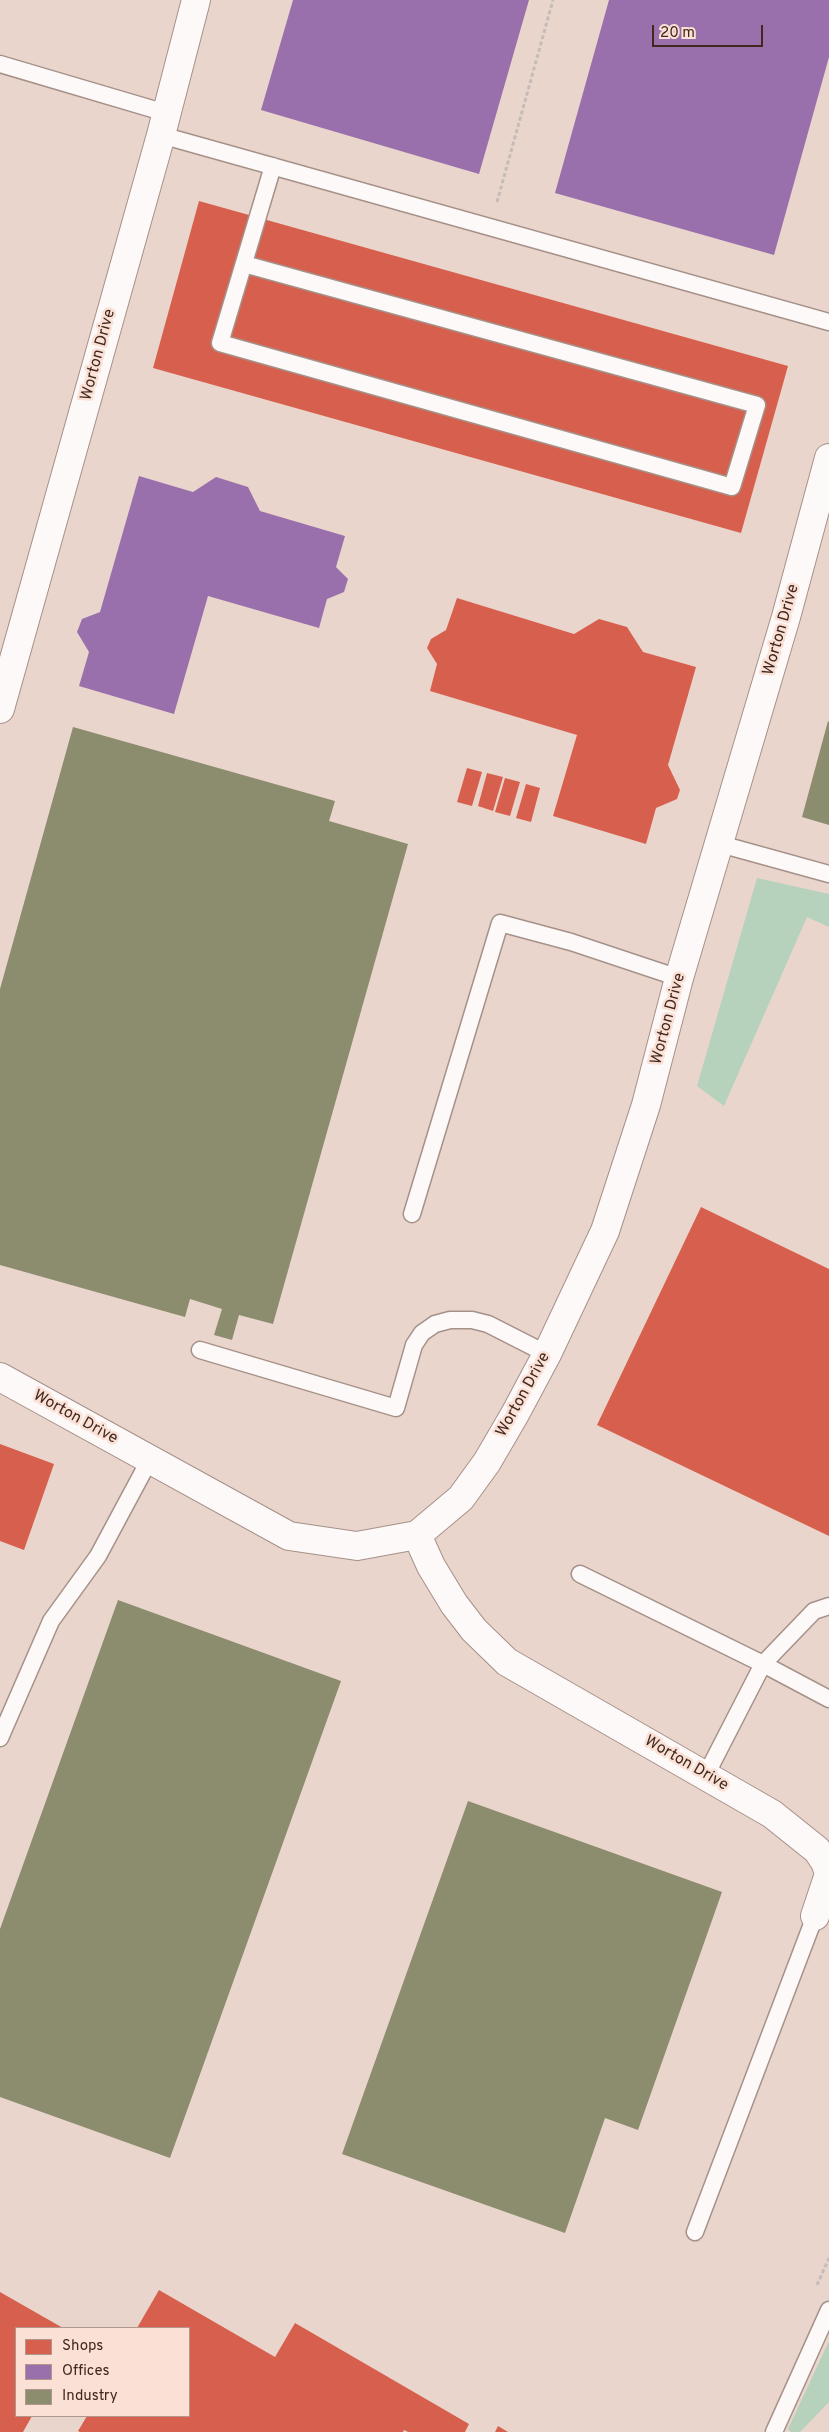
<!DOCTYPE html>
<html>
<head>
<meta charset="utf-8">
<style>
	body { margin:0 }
	#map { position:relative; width:829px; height:2432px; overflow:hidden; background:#ead5cd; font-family:Overpass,sans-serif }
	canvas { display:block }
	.legend { position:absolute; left:15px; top:2327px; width:175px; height:90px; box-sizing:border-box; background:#fbe0d5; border:1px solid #b1968c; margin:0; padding:6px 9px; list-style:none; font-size:15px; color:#41281e }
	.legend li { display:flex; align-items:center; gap:10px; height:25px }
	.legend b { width:25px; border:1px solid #b1968c }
	.scale { position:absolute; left:652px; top:25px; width:111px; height:22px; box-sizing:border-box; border:2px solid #41281e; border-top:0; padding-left:6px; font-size:15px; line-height:18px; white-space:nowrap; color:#41281e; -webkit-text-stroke:4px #fbe0d5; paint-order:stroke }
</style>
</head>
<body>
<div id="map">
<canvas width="829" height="2432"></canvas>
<ul class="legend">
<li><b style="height:14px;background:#d6604d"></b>Shops</li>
<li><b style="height:14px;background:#9970ab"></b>Offices</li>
<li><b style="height:14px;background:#8c8c6e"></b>Industry</li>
</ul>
<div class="scale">20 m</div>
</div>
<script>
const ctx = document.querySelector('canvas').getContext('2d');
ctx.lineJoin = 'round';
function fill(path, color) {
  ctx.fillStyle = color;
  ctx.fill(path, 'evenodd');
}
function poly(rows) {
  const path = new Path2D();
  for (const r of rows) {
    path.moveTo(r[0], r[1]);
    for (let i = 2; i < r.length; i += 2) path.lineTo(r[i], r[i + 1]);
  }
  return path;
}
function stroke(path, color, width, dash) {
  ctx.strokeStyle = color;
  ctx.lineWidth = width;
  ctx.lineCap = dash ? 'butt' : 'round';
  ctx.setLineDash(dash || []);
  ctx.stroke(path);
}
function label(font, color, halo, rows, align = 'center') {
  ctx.font = font + ' Overpass,sans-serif';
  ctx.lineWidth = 5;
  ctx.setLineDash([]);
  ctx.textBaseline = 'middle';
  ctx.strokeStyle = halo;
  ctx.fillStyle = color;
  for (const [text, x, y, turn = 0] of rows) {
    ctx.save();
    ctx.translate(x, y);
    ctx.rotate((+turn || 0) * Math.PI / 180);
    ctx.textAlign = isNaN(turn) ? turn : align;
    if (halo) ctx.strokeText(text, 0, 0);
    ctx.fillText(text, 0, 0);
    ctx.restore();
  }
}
fill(poly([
	[757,878,829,894,829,927,807,917,724,1106,697,1086],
	[829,2341,829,2402,800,2432,791,2432,788,2429]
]), '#b6d2bc');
fill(poly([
	[199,201,788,366,741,533,153,368],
	[457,598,574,634,599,619,627,627,643,652,696,667,668,765,680,790,677,799,656,808,646,844,553,816,577,735,430,691,437,664,427,648,431,639,446,630],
	[467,768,482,772,472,806,457,802],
	[487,773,503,777,493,811,478,806],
	[505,778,520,782,510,816,495,812],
	[526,784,540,788,531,822,516,818],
	[701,1207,829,1269,829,1536,597,1425],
	[0,1444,54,1464,24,1550,0,1541],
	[159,2290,275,2357,295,2323,469,2424,465,2432,408,2432,404,2430,403,2432,80,2432,78,2431,87,2416,189,2416,189,2328,137,2328],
	[0,2292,63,2328,16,2328,16,2416,32,2416,23,2432,0,2432],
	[498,2426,508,2432,495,2432]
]), '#d6604d');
fill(poly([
	[293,0,529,0,479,174,261,110],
	[609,0,829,0,829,57,774,255,555,193],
	[139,476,193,492,216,477,248,487,260,511,345,536,336,567,348,579,344,592,327,599,319,628,208,596,174,714,79,686,89,652,77,632,82,619,100,612]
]), '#9970ab');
fill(poly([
	[828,721,829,722,829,825,802,817],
	[73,727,335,801,329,821,408,844,273,1324,239,1315,232,1340,214,1335,222,1309,190,1299,185,1317,0,1265,0,989],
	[118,1600,341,1681,170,2158,0,2097,0,1929],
	[468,1801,722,1892,638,2130,605,2118,565,2233,342,2154]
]), '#8c8c6e');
const service = poly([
	[0,64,166,113],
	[161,135,829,322],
	[244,264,757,405,732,487,220,343,273,166],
	[720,844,829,874],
	[412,1214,500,923,571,942,679,978],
	[200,1350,396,1408,414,1345,422,1333,435,1324,450,1320,472,1320,488,1324,547,1354],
	[580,1574,763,1664,706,1775],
	[829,1606,814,1611,763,1664,829,1699],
	[0,1738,51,1621,98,1556,150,1459],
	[695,2232,815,1916],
	[774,2432,829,2310]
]);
const minor = poly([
	[0,709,161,135,196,0],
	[0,1377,289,1536,357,1546,417,1535,461,1498,487,1462,515,1414,547,1354,605,1231,646,1105,679,978,786,617,829,458],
	[417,1535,431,1566,454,1604,474,1630,507,1662,772,1814,817,1850,825,1862,829,1873],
	[815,1916,829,1874]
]);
stroke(service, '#a69189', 19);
stroke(minor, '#a69189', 30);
stroke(poly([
	[497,202,553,0],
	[817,2285,829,2258]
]), '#c5bcb8', 3, [4, 2.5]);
stroke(service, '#fcf9f8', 16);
stroke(minor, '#fcf9f8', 28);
label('16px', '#41281e', '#fbe0d5', [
	["Worton Drive",99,355,-75],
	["Worton Drive",782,630,-74],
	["Worton Drive",669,1019,-75],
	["Worton Drive",524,1395,-61],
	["Worton Drive",75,1418,29],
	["Worton Drive",686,1764,30]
]);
</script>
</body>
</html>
